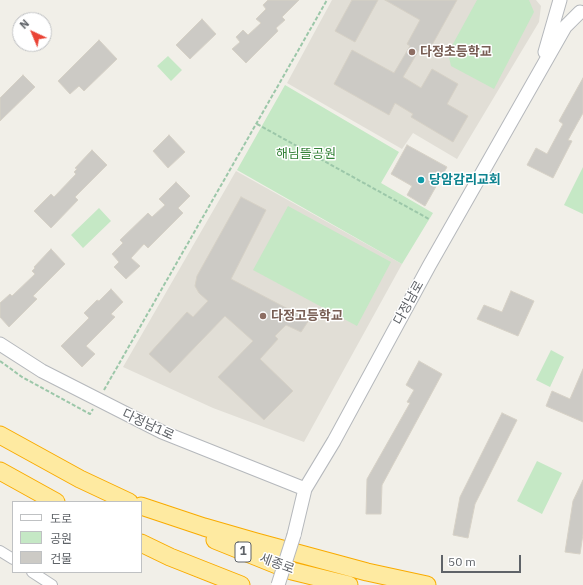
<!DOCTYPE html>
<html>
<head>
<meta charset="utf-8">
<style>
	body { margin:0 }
	#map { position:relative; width:583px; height:585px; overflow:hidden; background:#f1efe8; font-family:"IBM Plex Sans","Noto Sans KR",sans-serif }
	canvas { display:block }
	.legend { position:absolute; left:12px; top:501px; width:130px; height:72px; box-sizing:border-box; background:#fff; border:1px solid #bfc1c3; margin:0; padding:5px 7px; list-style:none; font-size:12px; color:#5f6368 }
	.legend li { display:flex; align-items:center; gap:8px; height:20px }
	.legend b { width:20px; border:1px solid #bfc1c3 }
	.north { position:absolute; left:12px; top:12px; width:40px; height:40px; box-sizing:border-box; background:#fff; border:1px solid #bfc1c3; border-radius:50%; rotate:316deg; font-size:11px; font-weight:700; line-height:16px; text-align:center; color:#5f6368 }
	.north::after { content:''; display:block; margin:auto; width:14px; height:18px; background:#ea4335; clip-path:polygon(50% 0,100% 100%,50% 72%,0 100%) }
	.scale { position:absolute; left:441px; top:555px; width:80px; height:18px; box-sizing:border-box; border:2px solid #5f6368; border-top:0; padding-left:5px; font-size:12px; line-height:14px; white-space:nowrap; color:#5f6368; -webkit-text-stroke:3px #fff; paint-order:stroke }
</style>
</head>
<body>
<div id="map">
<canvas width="583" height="585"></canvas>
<ul class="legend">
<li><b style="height:5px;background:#fff"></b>도로</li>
<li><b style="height:11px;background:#c5e8c5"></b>공원</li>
<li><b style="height:11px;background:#cccac5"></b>건물</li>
</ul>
<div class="north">N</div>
<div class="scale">50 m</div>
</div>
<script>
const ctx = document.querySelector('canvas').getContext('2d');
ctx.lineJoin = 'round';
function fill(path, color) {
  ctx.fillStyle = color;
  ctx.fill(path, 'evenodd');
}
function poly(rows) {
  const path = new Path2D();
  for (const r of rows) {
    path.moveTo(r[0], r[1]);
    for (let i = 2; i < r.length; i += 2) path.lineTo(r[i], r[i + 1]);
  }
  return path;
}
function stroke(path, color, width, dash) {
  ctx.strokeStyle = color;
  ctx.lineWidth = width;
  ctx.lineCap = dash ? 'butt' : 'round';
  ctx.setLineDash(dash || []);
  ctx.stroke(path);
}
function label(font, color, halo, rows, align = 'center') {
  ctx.font = font + ' "IBM Plex Sans","Noto Sans KR",sans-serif';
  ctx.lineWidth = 3;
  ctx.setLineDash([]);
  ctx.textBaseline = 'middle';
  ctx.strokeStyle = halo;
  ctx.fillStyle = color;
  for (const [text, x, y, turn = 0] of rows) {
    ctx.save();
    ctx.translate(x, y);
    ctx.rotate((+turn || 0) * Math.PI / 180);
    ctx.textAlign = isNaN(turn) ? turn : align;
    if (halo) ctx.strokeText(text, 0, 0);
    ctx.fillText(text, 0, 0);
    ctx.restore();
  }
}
fill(poly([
	[332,0,536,0,541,6,539,22,457,159,413,133,402,149,287,83],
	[236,171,402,264,304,442,213,408,123,367]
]), '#e1ded6');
fill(poly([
	[477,0,529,0,534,12,494,89,451,66,448,53],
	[168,56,182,70,171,81,157,66],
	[285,85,399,152,381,183,433,213,402,264,237,170],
	[583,167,583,214,564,205],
	[288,206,391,262,357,326,253,270],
	[99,208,111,221,83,248,71,235],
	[551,350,564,357,550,387,536,380],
	[537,461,562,473,542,514,517,501]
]), '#c5e8c5');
const building = poly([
	[268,0,299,0,282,17,285,20,276,28,278,31,246,63,232,49,240,42,236,37,243,30,248,35,261,23,256,19,266,9,263,5,268,0],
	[352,0,378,0,355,42,335,31,352,0],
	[385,0,457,0,427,54,419,50,403,77,421,88,432,69,458,84,447,104,468,116,453,142,411,117,413,114,395,103,389,115,334,84,352,50,394,73,410,46,407,44,420,20,385,0],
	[202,19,216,34,190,59,176,45,202,19],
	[99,40,117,59,84,91,79,86,70,94,58,81,99,40],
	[23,75,35,87,0,121,0,98,23,75],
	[583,78,583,113,568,140,572,141,553,178,527,165,536,148,547,154,563,124,559,121,583,78],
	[169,135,185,152,168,168,153,151,169,135],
	[407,145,447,167,425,206,407,195,412,186,391,174,407,145],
	[92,150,107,165,75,197,78,200,51,228,34,211,51,194,54,197,76,174,74,172,77,169,75,168,92,150],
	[176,182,190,196,178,208,183,213,148,248,144,244,131,258,140,266,126,279,114,267,119,262,112,254,123,243,120,240,148,213,152,217,165,205,159,199,176,182],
	[241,197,266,210,231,279,309,320,301,332,286,325,275,336,278,339,260,359,293,391,264,420,218,377,253,341,225,316,170,373,149,354,187,312,193,317,208,301,199,293,195,286,197,276,241,197],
	[51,249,65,264,33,296,37,299,9,327,0,317,0,303,10,294,12,296,35,274,32,271,35,268,34,267,51,249],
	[111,289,123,302,111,314,115,317,86,346,95,354,82,367,61,346,89,318,84,313,97,300,99,301,111,289],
	[511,291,534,301,518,336,477,319,484,305,502,312,511,291],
	[419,361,442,374,382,485,381,514,366,514,367,479,410,403,407,402,414,390,406,385,419,361],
	[583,369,583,422,546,406,552,391,570,399,583,369],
	[502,413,517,420,475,504,468,538,453,535,460,497,502,413],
	[583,480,583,534,580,554,565,552,573,501,583,480]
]);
fill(building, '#cccac5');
stroke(building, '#d6d1c6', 1);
const minor = poly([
	[0,551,13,559],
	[32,572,52,585]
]);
const tertiary = poly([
	[545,52,560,0],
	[0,344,42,371,162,432,305,489],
	[294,535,305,489,334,441,429,266,565,27,580,12]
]);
const trunk = poly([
	[0,435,80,479,129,502],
	[0,471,56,502],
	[141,506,204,527,256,542,367,572,427,585],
	[215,540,292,571,349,585],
	[141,543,170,557,241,585]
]);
stroke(minor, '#b5b8bc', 12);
stroke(tertiary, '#b5b8bc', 15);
stroke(trunk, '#f9ab00', 19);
stroke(poly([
	[257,124,429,219],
	[0,361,22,377,90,414,93,409],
	[104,390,327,0]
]), '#9cc7a9', 2, [4, 2]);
stroke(minor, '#fff', 10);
stroke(tertiary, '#fff', 13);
stroke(trunk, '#feeaa1', 17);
const tertiaryBridge = poly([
	[278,585,294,535]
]);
stroke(tertiaryBridge, '#b5b8bc', 15, []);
stroke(tertiaryBridge, '#fff', 13);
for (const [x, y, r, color] of [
	[412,52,4,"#8d6e63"],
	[421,180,4,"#0f9aa8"],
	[263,316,4,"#8d6e63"]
]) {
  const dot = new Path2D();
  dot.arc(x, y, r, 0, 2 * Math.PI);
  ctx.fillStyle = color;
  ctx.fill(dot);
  stroke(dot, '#fff', 1.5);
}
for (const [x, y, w] of [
	[243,552,16]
]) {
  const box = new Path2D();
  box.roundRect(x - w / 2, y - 10, w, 20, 3);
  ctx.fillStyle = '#fff';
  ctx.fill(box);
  stroke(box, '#5f6368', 1);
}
label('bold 12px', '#5f6368', null, [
	["1",243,552]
]);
label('bold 13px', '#785e54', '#fff', [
	["다정초등학교",420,52],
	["다정고등학교",271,316]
], 'left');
label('13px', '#348238', '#fff', [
	["해님뜰공원",306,154]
]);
label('bold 13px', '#0d838f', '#fff', [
	["당암감리교회",429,180]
], 'left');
label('13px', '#5f6368', '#fff', [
	["다정남로",409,303,-61],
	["다정남1로",148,425,25],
	["세종로",277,564,20]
]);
</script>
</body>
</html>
